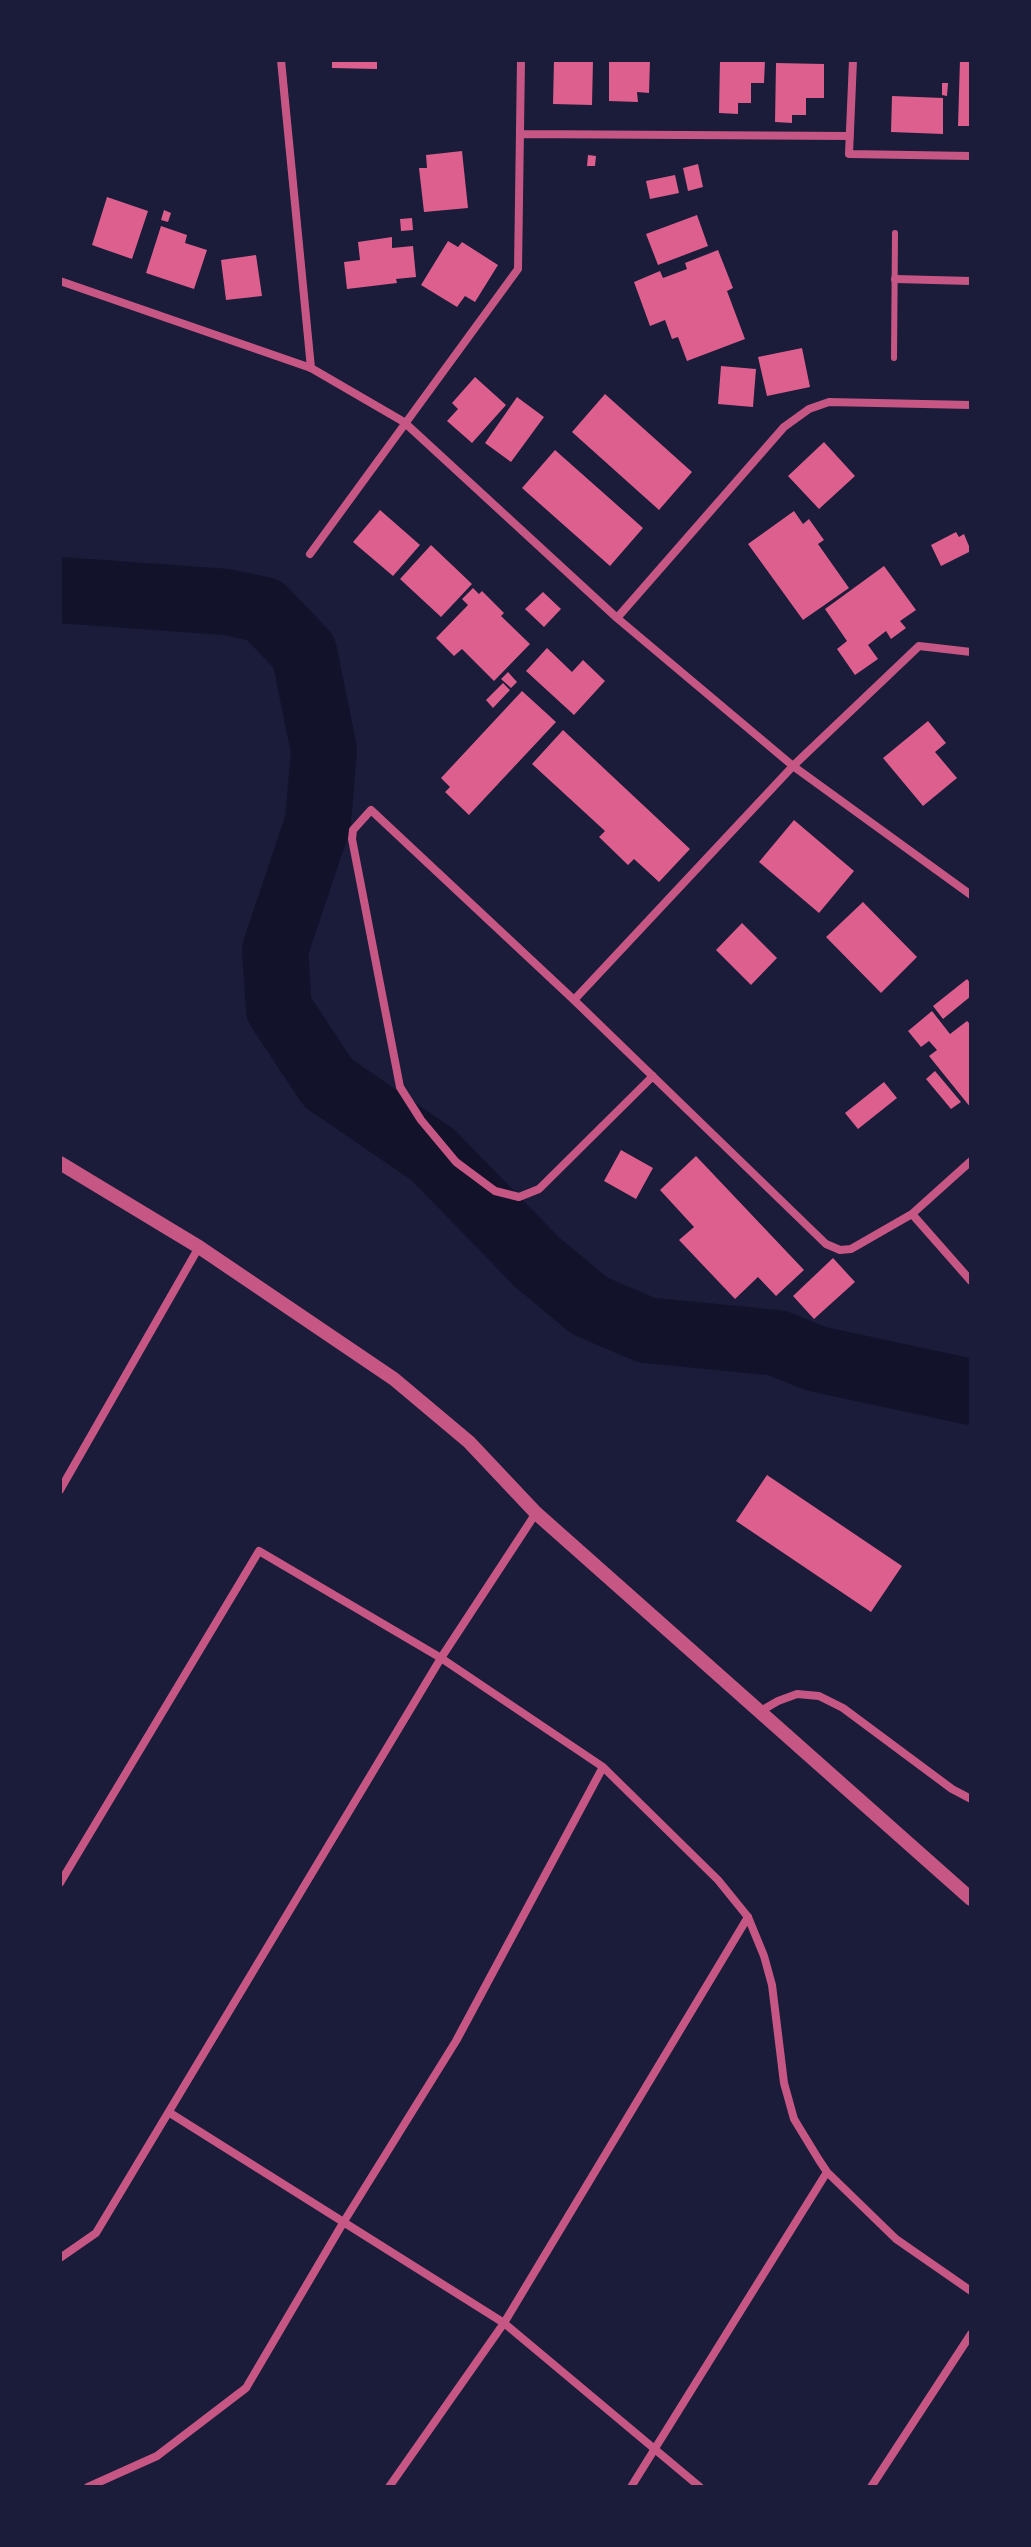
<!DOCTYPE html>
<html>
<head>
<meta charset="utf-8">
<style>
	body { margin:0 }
	#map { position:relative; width:1031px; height:2547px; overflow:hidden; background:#1b1b3a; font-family:"Playfair Display",serif }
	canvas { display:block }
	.frame { position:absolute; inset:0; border:62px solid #1b1b3a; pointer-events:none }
</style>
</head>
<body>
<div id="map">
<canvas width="1031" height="2547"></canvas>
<div class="frame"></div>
</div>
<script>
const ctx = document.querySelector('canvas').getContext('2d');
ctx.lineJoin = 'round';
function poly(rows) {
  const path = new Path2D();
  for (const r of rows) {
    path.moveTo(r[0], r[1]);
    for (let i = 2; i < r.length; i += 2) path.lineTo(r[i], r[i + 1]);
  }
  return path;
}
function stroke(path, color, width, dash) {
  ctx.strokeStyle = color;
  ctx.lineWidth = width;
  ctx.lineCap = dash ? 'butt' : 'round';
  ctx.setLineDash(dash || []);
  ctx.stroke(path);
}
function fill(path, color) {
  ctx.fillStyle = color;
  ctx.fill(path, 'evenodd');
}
stroke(poly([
	[60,590,226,602,264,610,304,652,324,750,318,822,275,950,279,1009,328,1083,433,1155,537,1262,590,1306,646,1330,777,1343,817,1359,971,1392]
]), '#12122b', 66);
fill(poly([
	[332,60,377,60,377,69,332,68],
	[554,60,593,60,592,105,553,104],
	[609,60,650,60,649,93,637,92,638,102,609,101],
	[720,60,765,60,764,83,751,83,751,103,738,103,738,114,719,113],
	[960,60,971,60,971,126,958,126],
	[776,63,824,64,824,98,806,98,806,115,792,115,792,123,775,122],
	[942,83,948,83,947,96,942,95],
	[892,96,943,98,943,134,891,132],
	[462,151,468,208,424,212,419,168,427,168,426,155],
	[588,155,596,156,595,166,587,166],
	[698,164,703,187,688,191,683,168],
	[675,175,679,193,650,199,646,181],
	[107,197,148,211,132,259,92,245],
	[164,210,171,213,168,222,161,220],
	[697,215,708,246,658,265,646,234],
	[412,218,413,230,401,231,400,219],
	[161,226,187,235,185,243,207,250,194,289,146,273],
	[392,237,392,248,413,246,416,277,396,279,397,283,347,289,344,262,360,260,358,242],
	[448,241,458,247,462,242,498,265,475,302,465,296,457,307,421,285],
	[718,250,733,288,727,291,745,339,687,361,678,337,672,339,665,320,650,326,634,282,660,271,663,278,687,269,685,263],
	[256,255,262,296,226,300,221,260],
	[802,348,810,387,767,396,758,357],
	[721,366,756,369,753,407,718,404],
	[475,377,506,405,472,443,447,421,458,409,452,403],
	[605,394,692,472,659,510,572,432],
	[517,397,544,417,511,462,485,443],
	[824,442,855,476,819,509,788,476],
	[555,450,643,528,610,566,522,488],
	[380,510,420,545,393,576,353,542],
	[794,511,803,524,809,519,824,540,818,544,849,588,803,620,748,544],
	[956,532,959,537,964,534,971,551,941,566,931,545],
	[431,545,472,584,441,617,400,579],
	[884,566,916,610,900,621,906,628,891,639,886,631,868,645,878,659,855,675,837,649,847,641,825,609],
	[473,588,479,594,482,591,504,613,501,616,530,644,494,681,462,649,454,656,436,638,468,605,462,599],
	[543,592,561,609,544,627,525,609],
	[547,648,572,672,583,660,605,681,574,715,526,671],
	[508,672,517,682,511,688,501,679],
	[503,683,510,690,493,708,486,700],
	[522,691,556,722,469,815,445,792,450,787,441,778],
	[928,721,946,743,935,752,957,778,923,806,883,758],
	[563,730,690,849,659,882,634,859,628,865,599,837,605,831,532,764],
	[794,820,854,871,819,913,759,862],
	[863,902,917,957,881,993,826,937],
	[742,923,777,958,751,985,716,950],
	[967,979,971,984,971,996,943,1019,933,1006],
	[932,1011,950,1034,967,1021,971,1025,971,1108,929,1056,937,1050,929,1041,921,1047,908,1031],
	[935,1071,961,1102,951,1109,926,1079],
	[884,1082,897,1098,858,1129,845,1113],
	[621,1150,653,1168,636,1199,604,1181],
	[696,1156,804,1270,776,1296,758,1277,735,1299,679,1240,694,1227,660,1190],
	[833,1258,855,1282,814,1319,793,1296],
	[767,1475,902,1566,871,1612,736,1521]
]), '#dd5f8e');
stroke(poly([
	[894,358,895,233]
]), '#c65784', 6);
stroke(poly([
	[281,60,311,368],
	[853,60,849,154,971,156],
	[520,134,850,136],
	[895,279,971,281],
	[60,281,311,368,404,422,617,618,793,766,971,895],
	[310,554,518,269,521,60],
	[617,618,784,427,809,409,829,402,971,405],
	[574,1000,793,766,919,646,971,652],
	[653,1076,539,1189,519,1197,495,1191,456,1162,421,1120,400,1087,352,839,353,830,371,810,574,1000,826,1244,840,1250,851,1249,912,1214,971,1161],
	[912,1214,971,1281],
	[60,1490,199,1247],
	[759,1712,778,1701,797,1694,819,1696,843,1708,952,1789,971,1799],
	[60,1883,259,1551,441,1658,536,1513],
	[170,2113,504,2323,700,2487],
	[60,2258,96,2233,441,1658,603,1767,718,1880,748,1917,764,1956,772,1985,784,2083,794,2119,819,2160,827,2172,896,2239,971,2291],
	[88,2487,157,2456,246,2388,343,2223,456,2041,603,1767],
	[389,2487,504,2323,748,1917],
	[631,2487,827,2172],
	[871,2487,971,2334]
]), '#c65784', 8);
stroke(poly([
	[60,1163,199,1247,394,1379,469,1442,536,1513,971,1899]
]), '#c65784', 14);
</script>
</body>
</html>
